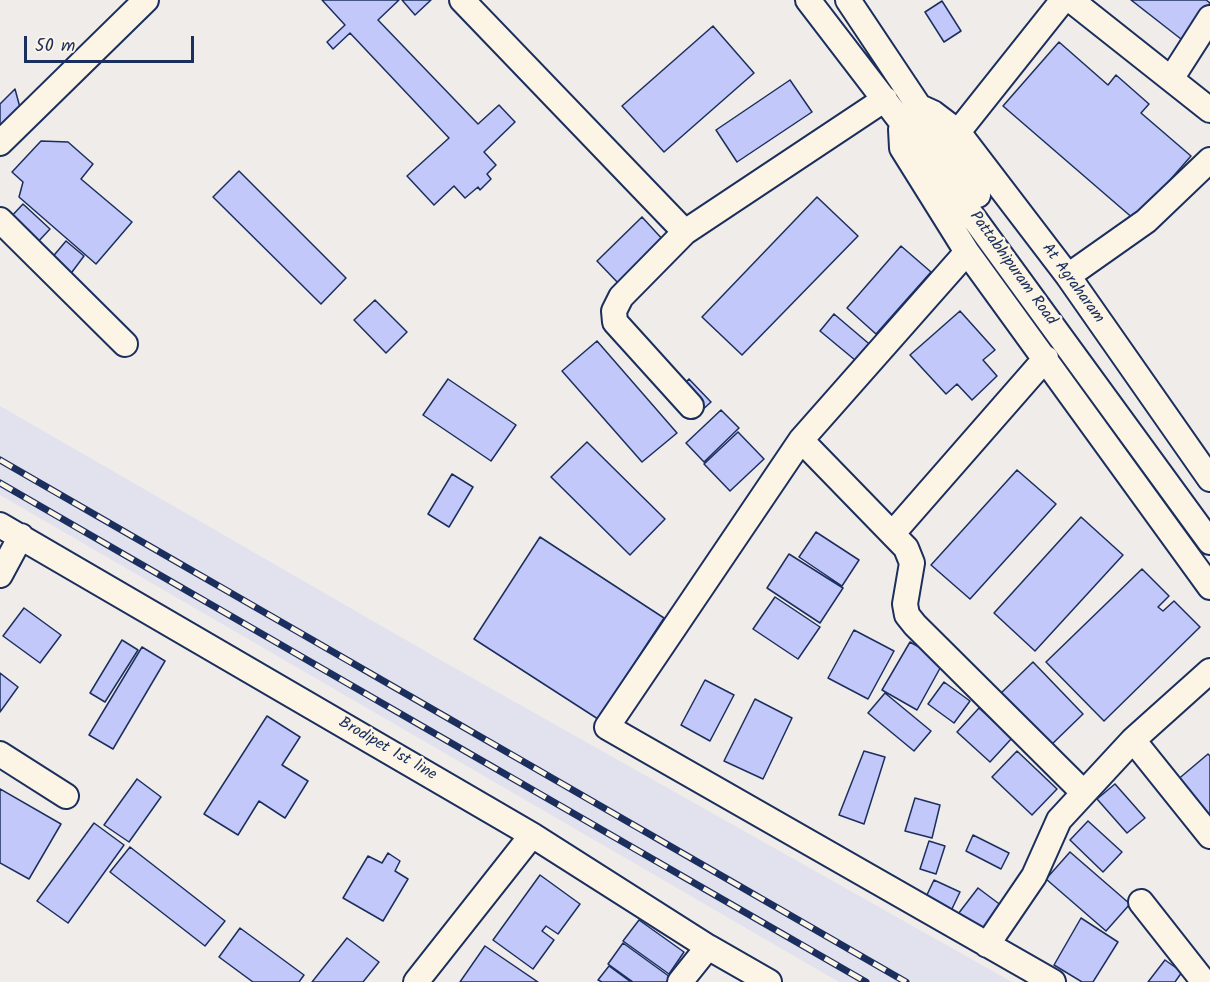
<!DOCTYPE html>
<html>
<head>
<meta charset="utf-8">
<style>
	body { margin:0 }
	#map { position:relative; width:1210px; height:982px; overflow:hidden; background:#f0ece9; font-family:Kalam,sans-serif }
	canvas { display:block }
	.scale { position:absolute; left:24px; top:36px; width:170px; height:27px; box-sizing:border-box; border:3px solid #1b2f5e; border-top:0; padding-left:8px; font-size:18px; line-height:21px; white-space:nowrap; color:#1b2f5e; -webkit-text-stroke:4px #fcf5e5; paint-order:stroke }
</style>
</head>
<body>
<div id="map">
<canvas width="1210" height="982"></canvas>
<div class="scale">50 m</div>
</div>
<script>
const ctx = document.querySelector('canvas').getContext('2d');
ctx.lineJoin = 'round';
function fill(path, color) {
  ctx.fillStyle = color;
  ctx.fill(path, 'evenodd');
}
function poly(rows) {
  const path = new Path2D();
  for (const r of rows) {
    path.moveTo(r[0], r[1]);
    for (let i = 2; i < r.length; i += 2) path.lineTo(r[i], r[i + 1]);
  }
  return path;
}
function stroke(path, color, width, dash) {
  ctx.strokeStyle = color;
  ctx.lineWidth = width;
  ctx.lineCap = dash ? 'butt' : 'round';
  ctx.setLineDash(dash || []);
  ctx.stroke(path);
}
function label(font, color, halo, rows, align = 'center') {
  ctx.font = font + ' Kalam,sans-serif';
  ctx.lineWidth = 5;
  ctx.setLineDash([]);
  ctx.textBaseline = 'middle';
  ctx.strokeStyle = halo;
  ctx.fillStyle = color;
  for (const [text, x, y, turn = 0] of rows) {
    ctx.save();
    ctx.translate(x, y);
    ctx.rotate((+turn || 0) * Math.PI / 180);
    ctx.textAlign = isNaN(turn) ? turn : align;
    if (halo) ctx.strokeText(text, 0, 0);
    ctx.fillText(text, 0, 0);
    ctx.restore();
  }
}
fill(poly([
	[0,406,444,662,1012,982,839,982,0,495]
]), '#e2e1ee');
const building = poly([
	[322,0,399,0,378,20,478,124,499,105,515,122,484,152,496,165,487,174,491,179,480,190,478,187,465,198,454,186,434,205,407,176,449,138,350,33,333,49,327,42,345,25,322,0],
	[402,0,431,0,415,15,402,0],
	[1131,0,1206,0,1210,3,1181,39,1131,0],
	[942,1,961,31,944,42,925,12,942,1],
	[713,26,754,73,664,152,622,106,713,26],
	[1059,42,1108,85,1116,75,1149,104,1141,113,1191,156,1135,220,1003,106,1059,42],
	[790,80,812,112,737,162,716,130,790,80],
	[15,89,22,115,0,137,0,104,15,89],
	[41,141,68,142,93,164,81,179,132,222,96,264,19,197,23,182,12,172,41,141],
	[239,171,346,278,321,304,213,197,239,171],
	[817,197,858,236,742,355,702,317,817,197],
	[23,204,50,229,35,245,8,220,23,204],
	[642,217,665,242,620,285,597,261,642,217],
	[66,241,84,256,69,276,50,260,66,241],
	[901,246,931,272,876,334,847,308,901,246],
	[375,300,407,332,386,353,354,320,375,300],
	[960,311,995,350,983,360,997,376,972,400,957,384,946,394,910,355,960,311],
	[834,314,874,348,861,365,820,331,834,314],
	[597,341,677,433,642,462,562,371,597,341],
	[448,379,516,425,491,461,423,415,448,379],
	[689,379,711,402,699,413,678,390,689,379],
	[721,410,739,428,704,462,686,443,721,410],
	[738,432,764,459,730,491,704,464,738,432],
	[587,442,665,519,630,555,551,477,587,442],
	[1017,470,1056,504,970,599,931,565,1017,470],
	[452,474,473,487,449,527,428,514,452,474],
	[1081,517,1123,555,1035,651,994,613,1081,517],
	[816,532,859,560,842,586,799,557,816,532],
	[540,537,664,618,598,719,474,639,540,537],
	[789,554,843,588,820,623,767,588,789,554],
	[1142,569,1169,596,1158,607,1163,611,1174,601,1200,627,1104,721,1046,662,1142,569],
	[775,597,820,627,798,659,753,629,775,597],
	[24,608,61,635,40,663,3,636,24,608],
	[854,630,894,651,868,699,828,678,854,630],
	[122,640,138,650,105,702,90,693,122,640],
	[910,642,944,661,917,710,882,690,910,642],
	[142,647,165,661,113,749,89,735,142,647],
	[1033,662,1083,714,1048,748,998,696,1033,662],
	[0,673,18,687,0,712,0,673],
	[705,680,734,695,710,741,681,725,705,680],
	[944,682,970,701,954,723,928,704,944,682],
	[885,693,931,731,914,751,868,713,885,693],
	[755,699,792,718,763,779,724,761,755,699],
	[979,708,1012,738,990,762,957,732,979,708],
	[267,716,300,737,282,765,308,781,285,818,259,801,238,835,204,814,267,716],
	[864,751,885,757,864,824,839,815,864,751],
	[1017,751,1057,789,1032,815,992,777,1017,751],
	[1208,754,1210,756,1210,821,1176,781,1208,754],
	[137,779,161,797,129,842,104,825,137,779],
	[1115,784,1145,818,1127,833,1097,799,1115,784],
	[0,789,61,824,29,879,0,863,0,789],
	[915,798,940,805,932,838,905,831,915,798],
	[1088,821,1122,852,1103,872,1070,840,1088,821],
	[94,823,124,845,68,923,37,901,94,823],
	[973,835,1009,853,1001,869,966,851,973,835],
	[929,841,945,846,936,874,920,869,929,841],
	[130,847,225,921,205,946,110,872,130,847],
	[1070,852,1130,904,1106,931,1046,879,1070,852],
	[388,853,400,861,395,871,408,879,383,921,343,898,368,856,382,863,388,853],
	[540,875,580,904,558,934,546,926,542,931,554,940,533,969,493,940,540,875],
	[934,880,960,892,950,913,924,901,934,880],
	[978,888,1002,906,980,936,955,918,978,888],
	[1081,918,1118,942,1093,982,1082,982,1054,965,1081,918],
	[639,920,684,952,669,974,623,941,639,920],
	[240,928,304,975,299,982,253,982,219,957,240,928],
	[347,938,379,962,363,982,312,982,347,938],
	[623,943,670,977,667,982,633,982,608,964,623,943],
	[485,946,538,982,460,982,485,946],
	[1165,960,1182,972,1175,982,1148,982,1165,960],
	[609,966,631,982,602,982,598,980,609,966]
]);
fill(building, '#c2c8fa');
stroke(building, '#1b2f5e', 1.5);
const minor = poly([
	[462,0,685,232],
	[808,0,946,180,1210,542],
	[848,0,978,195],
	[1071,0,1210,110],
	[1171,79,1210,18],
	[922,108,933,113,958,132,1068,276,1210,479],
	[901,129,902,148,967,252,1210,587],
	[958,132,1063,0],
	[0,143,146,0],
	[0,220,125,344],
	[967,252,801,440,607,727,1053,982],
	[1068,276,1146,221,1210,160],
	[691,406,615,322,614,311,621,297,685,232,885,99],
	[801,440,906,548,912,563,905,604,907,615,915,625,1083,792],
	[0,525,532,835,708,947,769,982],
	[893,533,1046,358],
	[0,575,21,536],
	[1133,740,1210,836],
	[0,754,66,796],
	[1141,902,1204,982],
	[987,945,1034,876,1059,820,1133,740,1210,671],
	[416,982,532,835],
	[680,982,708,947]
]);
stroke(minor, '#1b2f5e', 28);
stroke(minor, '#fcf5e5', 24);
const rail = poly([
	[0,460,906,982],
	[0,483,866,982]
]);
stroke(rail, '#1b2f5e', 7);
stroke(rail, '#fcf5e5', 4.5, [14]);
label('16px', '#1b2f5e', '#fcf5e5', [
	["Pattabhipuram Road",1012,269,54],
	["At Agraharam",1072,284,54],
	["Brodipet 1st line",387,750,30]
]);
</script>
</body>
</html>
